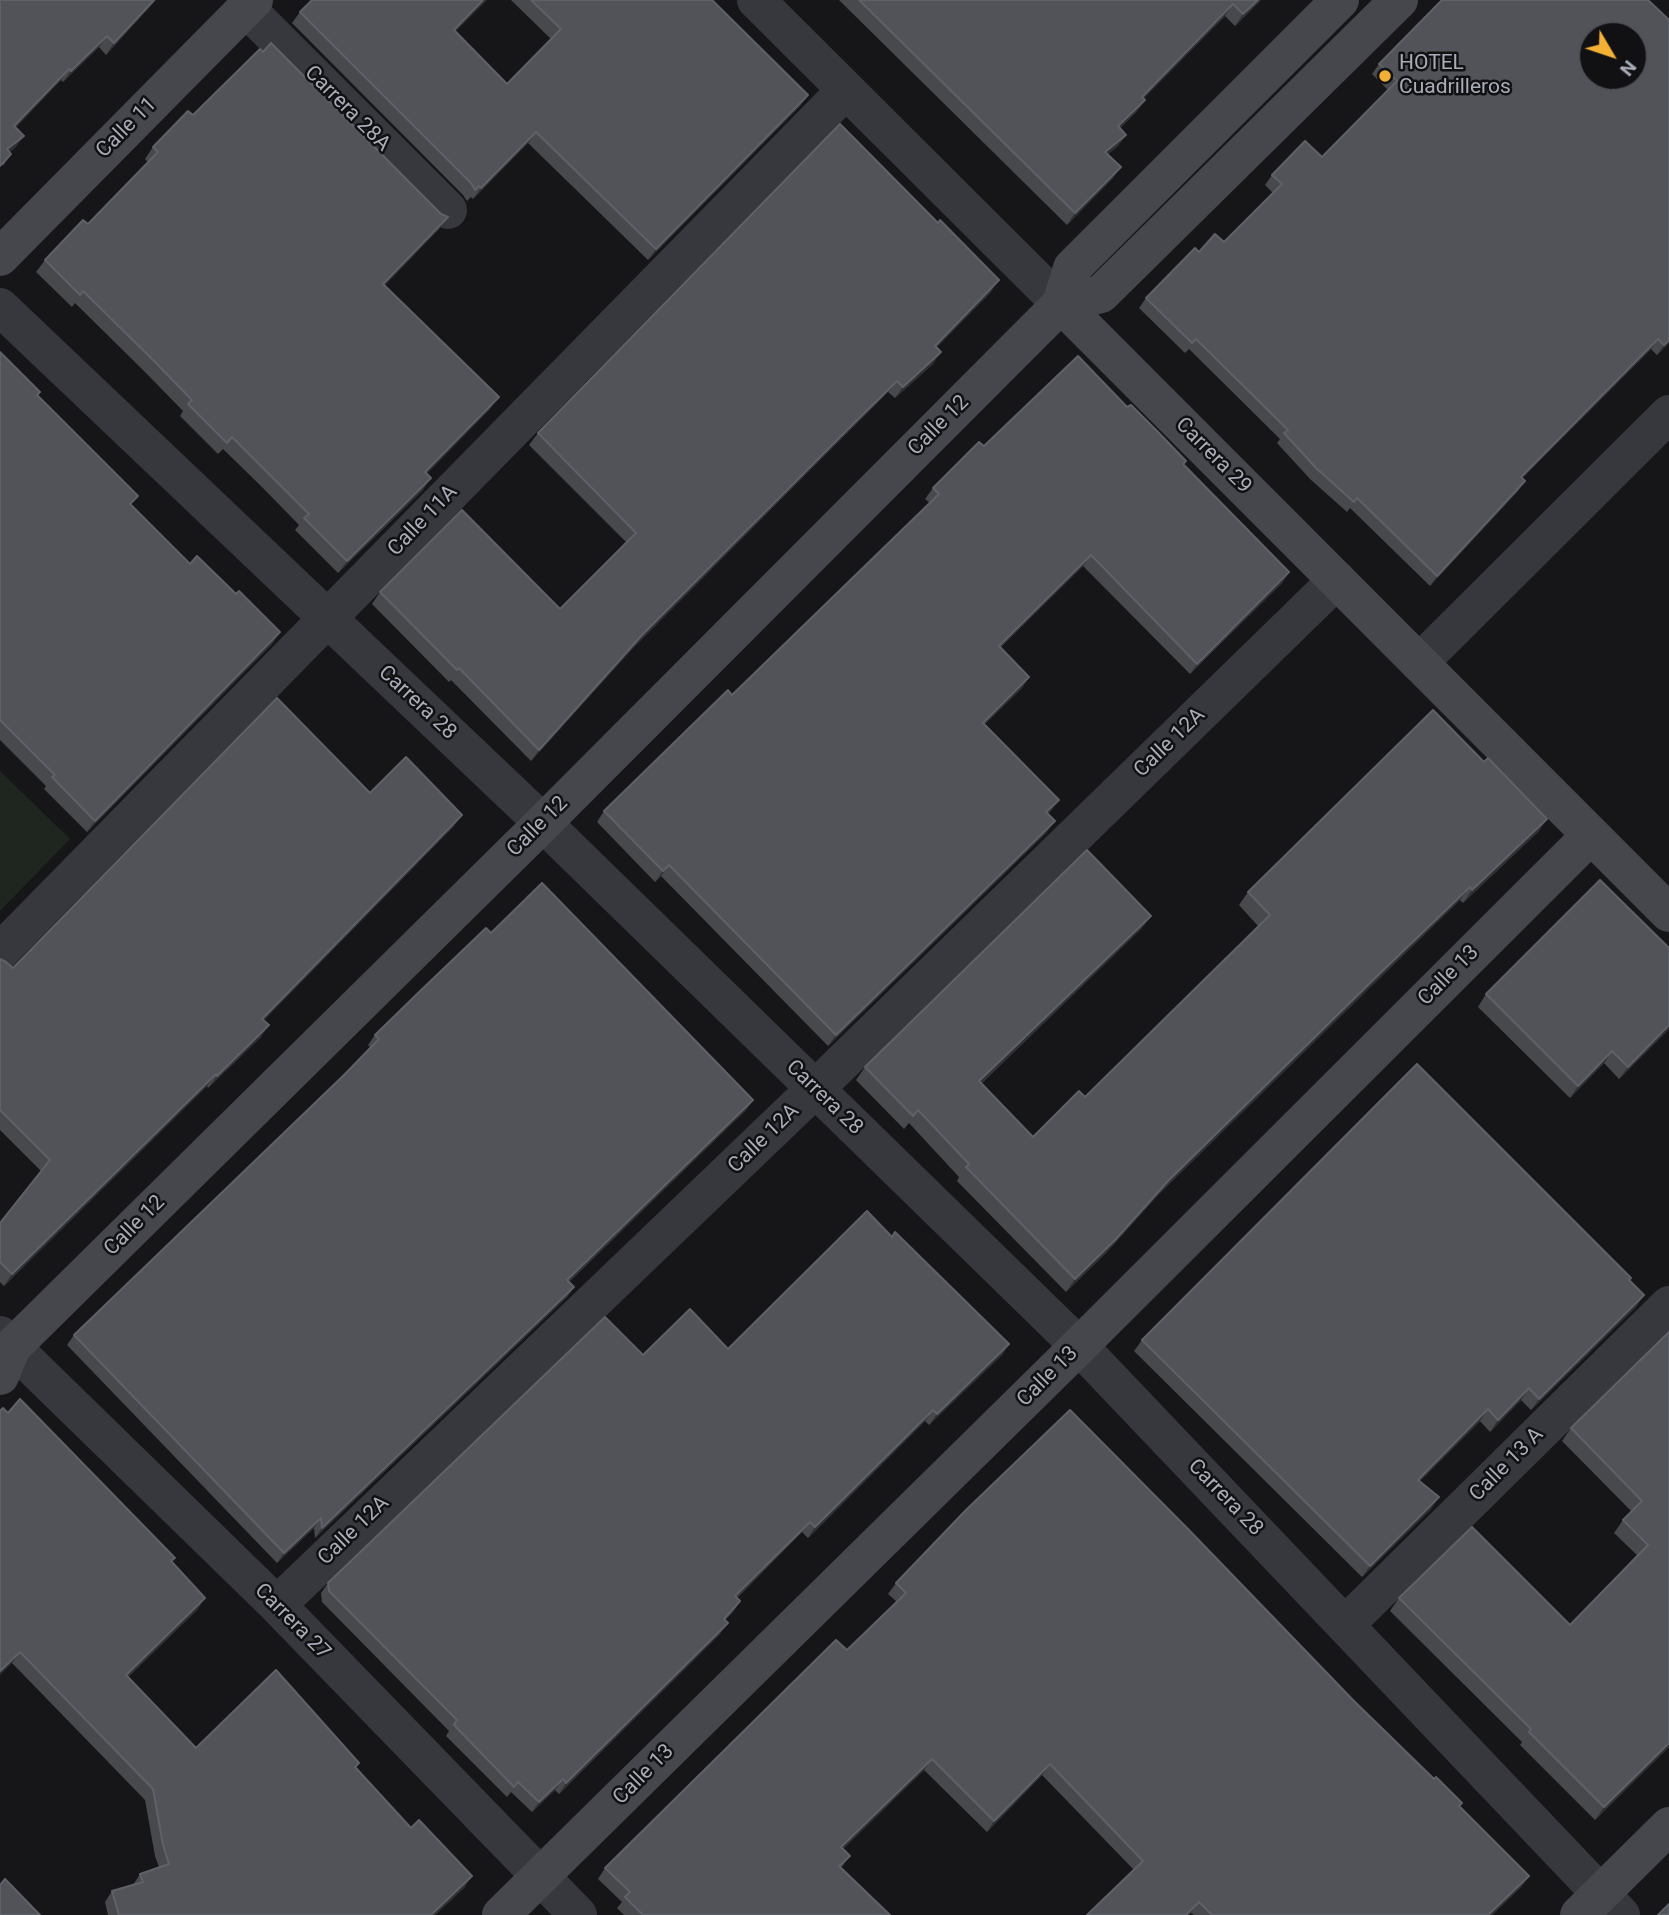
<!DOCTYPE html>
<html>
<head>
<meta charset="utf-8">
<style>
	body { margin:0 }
	#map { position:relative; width:1669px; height:1915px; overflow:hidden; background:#161618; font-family:Roboto,sans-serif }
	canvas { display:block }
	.north { position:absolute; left:1578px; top:21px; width:70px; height:70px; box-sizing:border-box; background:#111113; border:2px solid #4d4f55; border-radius:50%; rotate:129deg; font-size:19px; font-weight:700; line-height:28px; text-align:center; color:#a8adb8 }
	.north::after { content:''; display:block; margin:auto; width:24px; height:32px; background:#f2b134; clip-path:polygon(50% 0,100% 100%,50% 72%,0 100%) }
</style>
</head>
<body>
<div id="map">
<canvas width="1669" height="1915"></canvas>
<div class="north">N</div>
</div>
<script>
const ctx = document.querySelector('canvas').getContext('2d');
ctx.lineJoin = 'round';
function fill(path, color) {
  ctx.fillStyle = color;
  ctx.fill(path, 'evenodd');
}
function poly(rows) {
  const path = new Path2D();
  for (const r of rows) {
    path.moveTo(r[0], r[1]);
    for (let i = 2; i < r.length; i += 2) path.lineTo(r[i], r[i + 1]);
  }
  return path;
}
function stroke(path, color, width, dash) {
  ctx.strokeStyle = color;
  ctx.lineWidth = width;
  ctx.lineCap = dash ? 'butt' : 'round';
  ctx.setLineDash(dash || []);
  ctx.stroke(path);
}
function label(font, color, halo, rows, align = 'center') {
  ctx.font = font + ' Roboto,sans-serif';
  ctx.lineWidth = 5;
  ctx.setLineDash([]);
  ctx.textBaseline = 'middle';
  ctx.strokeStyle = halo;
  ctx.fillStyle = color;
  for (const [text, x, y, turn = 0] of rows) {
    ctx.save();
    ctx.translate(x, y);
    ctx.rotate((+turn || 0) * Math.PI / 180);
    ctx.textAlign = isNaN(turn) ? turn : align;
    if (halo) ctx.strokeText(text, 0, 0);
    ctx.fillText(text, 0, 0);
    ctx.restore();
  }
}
fill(poly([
	[0,771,70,839,0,911]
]), '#1e261f');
stroke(poly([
	[756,0,1061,304],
	[246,8,448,210],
	[0,307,543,823,1079,1346,1621,1915],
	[1419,663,1669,414],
	[0,952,846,90],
	[0,1335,277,1605,578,1915],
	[277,1605,815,1089,1337,580],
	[1346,1624,1669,1305]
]), '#37383d', 38);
stroke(poly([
	[0,257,254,0],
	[1061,304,1669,913],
	[1061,304,1101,294,1399,0],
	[0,1376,12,1347,543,823,1061,304,1072,268,1340,0],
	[501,1915,1079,1346,1591,835],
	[1579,1915,1669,1826]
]), '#45474d', 38);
fill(poly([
	[0,0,156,0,106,55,99,47,63,82,61,80,15,128,16,147,9,152,11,154,3,166],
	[511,0,712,0,808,95,800,106,648,260,528,143,473,199,471,197,467,201,463,195,292,23,300,12,455,32,507,84,551,39],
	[839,0,1261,0,1235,26,1225,16,1144,98,1145,100,1137,111,1120,128,1126,135,1118,146,1108,154,1113,178,1067,225],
	[1442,0,1669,343,1657,355,1651,349,1522,478,1518,491,1430,586,1350,508,1347,512,1310,479,1277,443,1280,439,1189,349,1185,353,1139,308,1146,298,1199,252,1224,242,1273,193,1265,185,1272,175,1322,157,1388,90,1372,74,1379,64],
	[193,115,439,229,385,285,490,409,427,473,423,490,338,573,295,530,299,525,262,487,223,449,218,454,180,416,183,411,146,373,75,303,72,307,36,272,45,260,88,224,148,162,145,159,153,147],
	[991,292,936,348,933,364,895,398,888,392,837,443,634,647,531,761,451,680,449,682,372,604,380,592,560,609,627,543,529,445,538,433],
	[0,352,132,505,190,564,236,594,280,632,272,644,87,832,44,789,46,786,0,740],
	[1127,407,1289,572,1282,583,1190,674,1083,566,1000,648,1029,677,1022,688,984,725,1059,800,1048,814,1047,832,828,1046,661,876,655,882,597,822,604,811,732,695,930,503,925,499,933,488,984,446],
	[1484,762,1547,819,1538,832,1463,903,1460,900,1365,992,1159,1194,1106,1253,1066,1292,957,1181,959,1177,909,1123,904,1129,856,1080,865,1067,1151,916,1141,929,982,1083,1033,1137,1085,1097,1258,926,1239,905,1248,892],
	[370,793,454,826,264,1020,261,1037,208,1088,207,1086,4,1286,0,1282,0,1223,41,1171,0,1130,0,959,13,968],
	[491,933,753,1100,746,1110,569,1282,574,1287,567,1297,315,1538,314,1528,277,1563,67,1345,74,1335,344,1075,371,1048,368,1045,375,1035],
	[1486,994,1669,1029,1619,1079,1604,1063,1570,1098,1478,1007],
	[892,1237,1009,1344,1002,1355,929,1425,925,1421,808,1538,802,1532,737,1598,740,1601,733,1612,725,1620,720,1634,559,1794,555,1790,532,1812,511,1792,507,1797,446,1736,449,1731,322,1602,321,1593,328,1583,643,1355,728,1349],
	[1629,1281,1644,1295,1636,1307,1531,1410,1521,1400,1490,1432,1480,1421,1420,1481,1431,1509,1362,1577,1134,1351,1142,1340],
	[1669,1332,1669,1747,1595,1820,1520,1745,1522,1742,1390,1611,1399,1598,1570,1625,1638,1556,1614,1533,1623,1520,1632,1512,1562,1441,1571,1428],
	[0,1411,172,1562,198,1609,128,1677,196,1748,359,1763,355,1768,465,1887,435,1915,108,1915,105,1902,112,1891,133,1885,140,1874,159,1867,155,1856,145,1800,12,1663],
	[896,1583,1353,1700,1529,1876,1521,1887,1492,1915,1194,1915,1191,1913,1189,1915,1087,1915,1134,1870,1042,1775,987,1832,924,1770,843,1849,850,1856,841,1868,890,1915,624,1915,617,1908,622,1902,598,1879,605,1868,847,1650,897,1602,888,1594]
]), '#47494d');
fill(poly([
	[154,0,156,0,106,55,114,43],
	[483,0,487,0,446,41,454,30],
	[1258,0,1261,0,1235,26,1243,14],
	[1233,4,1225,16,1134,108,1142,97],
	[107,36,99,47,63,82,71,71],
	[69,69,61,80,6,138,14,126],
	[808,95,800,106,648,260,656,249],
	[1145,100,1137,111,1110,138,1118,126],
	[536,132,528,143,473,199,481,188],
	[1126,135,1118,146,1097,163,1105,152],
	[24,136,16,147,0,160,7,149],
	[1121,167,1113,178,1067,225,1075,213],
	[448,217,439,229,374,296,383,284],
	[999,280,991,292,926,358,935,346],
	[1658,339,1651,349,1514,487,1521,477],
	[1669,340,1669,343,1657,355,1664,345],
	[941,352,933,364,895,398,903,387],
	[897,381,888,392,634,647,531,761,539,750,642,635],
	[499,397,490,409,417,484,425,472],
	[431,478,423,490,338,573,347,561],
	[1525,481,1518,491,1430,586,1437,576],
	[1091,555,1083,566,991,657,999,646],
	[1289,572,1282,583,1190,674,1197,664],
	[280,632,272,644,87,832,95,821],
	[1029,677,1022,688,975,734,983,723],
	[1059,800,1051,811,1039,823,1046,812],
	[462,815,454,826,254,1030,262,1019],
	[1547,819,1538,832,1463,903,1472,890],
	[1055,821,1047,832,828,1046,836,1035],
	[669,865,661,876,655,882,663,871],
	[1470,887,1460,900,1159,1194,1106,1253,1066,1292,1075,1279,1168,1181],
	[1151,916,1141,929,970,1094,979,1081],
	[269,1025,261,1037,208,1088,217,1076],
	[1669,1025,1669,1029,1619,1079,1628,1067],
	[1612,1051,1604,1063,1570,1098,1578,1086],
	[216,1074,207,1086,4,1286,12,1274],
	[753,1100,746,1110,560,1290,567,1280],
	[574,1287,567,1297,315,1538,322,1528],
	[1644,1295,1636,1307,1531,1410,1539,1399],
	[1009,1344,1002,1355,929,1425,937,1414],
	[1529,1388,1521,1400,1490,1432,1498,1420],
	[1488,1409,1480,1421,1410,1491,1418,1480],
	[933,1410,925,1421,808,1538,815,1527],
	[1439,1497,1431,1509,1362,1577,1370,1566],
	[321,1518,314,1528,277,1563,284,1553],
	[810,1522,802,1532,728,1606,735,1596],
	[205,1598,198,1609,118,1686,126,1675],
	[740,1601,733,1612,716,1630,724,1619],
	[728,1623,720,1634,559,1794,566,1783],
	[20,1652,12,1663,0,1675,0,1671],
	[1669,1743,1669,1747,1595,1820,1604,1807],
	[932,1759,924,1770,834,1858,841,1847],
	[1050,1764,1042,1775,987,1832,994,1821],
	[563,1779,555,1790,532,1812,539,1802],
	[472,1876,465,1887,435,1915,431,1915],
	[1529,1876,1521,1887,1492,1915,1488,1915],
	[1199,1902,1189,1915,1186,1915]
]), '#2f3033');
const building = poly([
	[0,0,154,0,114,43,107,36,71,71,69,69,14,126,24,136,7,149,11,154,0,166,0,0],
	[312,0,483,0,454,30,507,84,561,29,531,0,712,0,808,95,656,249,536,132,481,188,479,186,475,190,471,183,300,12,312,0],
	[859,0,1258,0,1243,14,1233,4,1142,97,1145,100,1118,126,1126,135,1105,152,1121,167,1075,213,859,0],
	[1442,0,1648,0,1669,20,1669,340,1664,345,1658,339,1521,477,1525,481,1437,576,1357,498,1354,502,1317,469,1284,433,1288,430,1196,339,1192,343,1146,298,1195,248,1199,252,1215,234,1224,242,1282,184,1272,175,1305,141,1322,157,1397,81,1379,64,1442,0],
	[1592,35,1634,35,1634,77,1592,77,1592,35],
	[271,43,441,214,448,217,383,284,499,397,425,472,431,478,347,561,304,518,309,514,232,437,227,443,188,404,192,400,154,361,83,291,80,295,45,260,83,220,88,224,158,152,153,147,188,111,193,115,260,49,263,52,271,43],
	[840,124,938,223,940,220,999,280,935,346,941,352,903,387,897,381,846,431,642,635,539,750,459,668,457,670,380,592,462,510,560,609,636,533,538,433,840,124],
	[0,352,40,392,37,395,138,496,130,504,190,564,197,556,236,594,239,591,280,632,95,821,52,777,55,775,0,720,0,352],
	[1078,356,1127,407,1131,405,1158,432,1186,461,1183,464,1289,572,1197,664,1091,555,999,646,1029,677,983,723,1059,800,1046,812,1055,821,836,1035,669,865,663,871,604,811,728,690,732,695,939,494,933,488,979,442,984,446,1078,356],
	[277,698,370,793,406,757,462,815,262,1019,269,1025,217,1076,216,1074,12,1274,0,1262,0,1223,50,1160,0,1110,0,959,6,962,13,968,277,698],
	[1433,710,1484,762,1488,758,1547,819,1472,890,1470,887,1374,979,1168,1181,1115,1240,1075,1279,966,1167,969,1164,918,1110,913,1116,865,1067,1087,850,1151,916,979,1081,1033,1137,1079,1091,1085,1097,1270,915,1248,892,1433,710],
	[1600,880,1669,948,1669,1025,1628,1067,1612,1051,1578,1086,1486,994,1600,880],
	[542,883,753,1100,567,1280,574,1287,322,1528,321,1518,284,1553,74,1335,344,1075,379,1039,375,1035,416,995,486,928,491,933,542,883],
	[1417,1064,1631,1278,1629,1280,1644,1295,1539,1399,1529,1388,1498,1420,1488,1409,1418,1480,1439,1497,1370,1566,1142,1340,1417,1064],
	[867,1211,892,1237,895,1232,1009,1344,937,1414,933,1410,815,1527,810,1522,735,1596,740,1601,724,1619,728,1623,566,1783,563,1779,539,1802,518,1782,514,1787,454,1725,457,1720,329,1591,328,1583,605,1317,643,1355,690,1309,728,1349,867,1211],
	[1669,1332,1669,1743,1604,1807,1529,1732,1531,1729,1399,1598,1472,1527,1570,1625,1648,1545,1623,1520,1642,1501,1571,1428,1669,1332],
	[20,1399,175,1558,171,1561,205,1598,126,1675,196,1748,276,1670,359,1763,355,1767,411,1828,419,1820,472,1876,431,1915,119,1915,112,1891,143,1882,140,1874,169,1864,163,1845,153,1789,20,1652,0,1671,0,1411,3,1408,8,1413,20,1399],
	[1070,1410,1189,1530,1353,1700,1434,1779,1436,1777,1462,1803,1459,1806,1529,1876,1488,1915,1212,1915,1199,1902,1186,1915,1087,1915,1143,1861,1050,1764,994,1821,932,1759,841,1847,850,1856,839,1866,890,1915,643,1915,625,1897,630,1892,605,1868,836,1640,847,1650,906,1593,896,1583,966,1510,1070,1410],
	[5,1879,40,1915,0,1915,0,1885,5,1879],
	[1669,1904,1669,1915,1658,1915,1669,1904]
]);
fill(building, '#525359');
stroke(building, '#5f6168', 2);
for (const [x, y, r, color] of [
	[1385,76,7,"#f2b134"]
]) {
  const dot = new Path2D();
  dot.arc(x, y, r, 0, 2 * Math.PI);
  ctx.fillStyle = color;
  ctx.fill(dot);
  stroke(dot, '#111113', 2.5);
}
label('21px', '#a8adb8', '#111113', [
	["HOTEL",1399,64],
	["Cuadrilleros",1399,88]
], 'left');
label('21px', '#a8adb8', '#111113', [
	["Carrera 28A",347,109,45],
	["Calle 11",127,128,-45],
	["Calle 12",939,426,-45],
	["Carrera 29",1213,456,45],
	["Calle 11A",423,521,-46],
	["Carrera 28",417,703,43],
	["Calle 12A",1170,743,-44],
	["Calle 12",538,827,-45],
	["Calle 13",1449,976,-45],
	["Carrera 28",824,1098,44],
	["Calle 12A",764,1139,-44],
	["Calle 12",135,1226,-45],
	["Calle 13",1048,1377,-45],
	["Calle 13 A",1507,1465,-45],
	["Carrera 28",1225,1498,46],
	["Calle 12A",354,1531,-44],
	["Carrera 27",292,1622,45],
	["Calle 13",644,1775,-45]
]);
</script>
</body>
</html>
